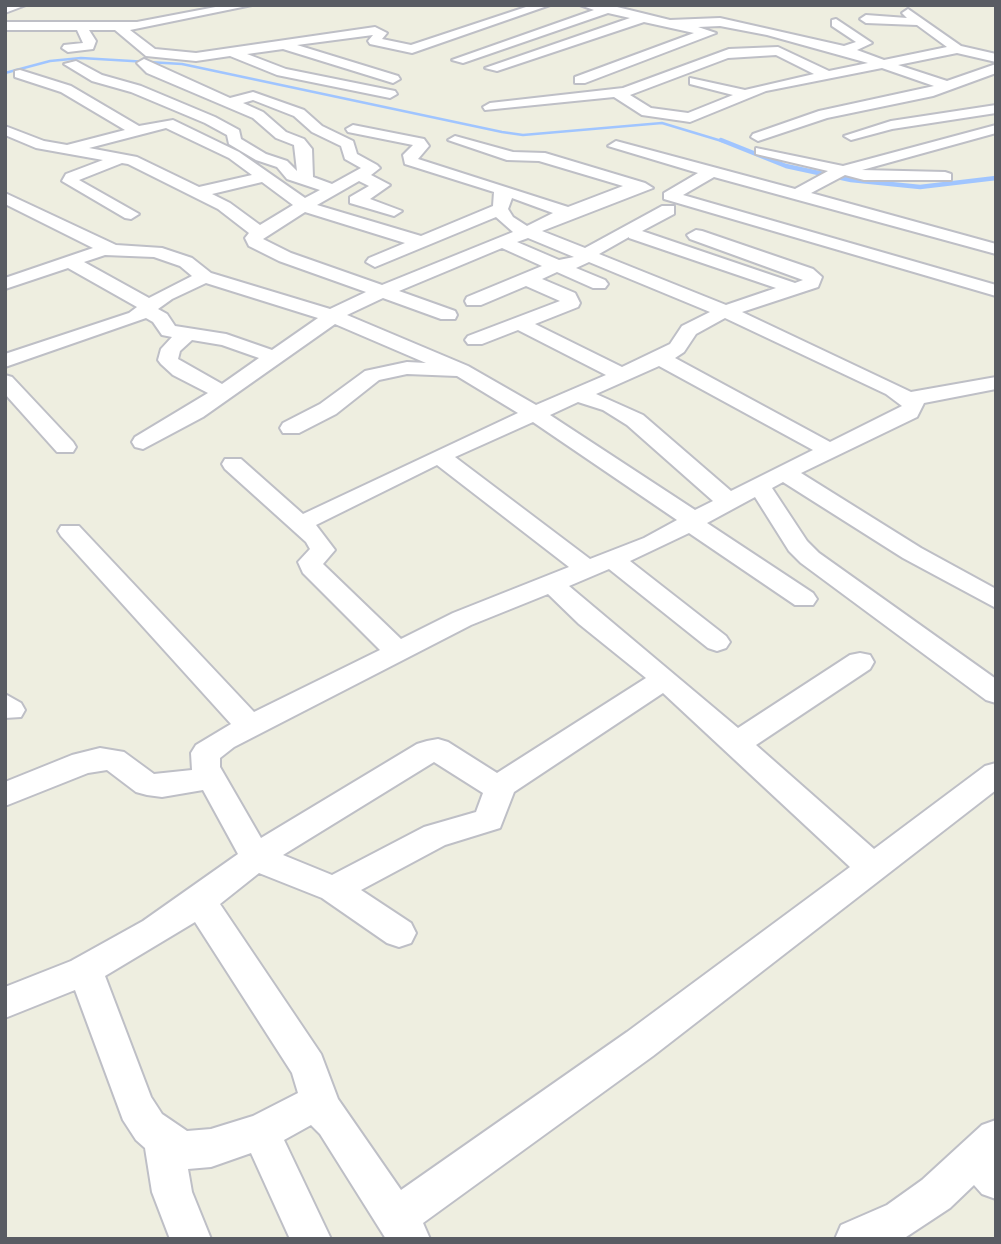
<!DOCTYPE html>
<html>
<head>
<meta charset="utf-8">
<style>
	body { margin:0 }
	#map { position:relative; width:1001px; height:1244px; overflow:hidden; background:#eeeee0; font-family:"Noto Sans",sans-serif }
	canvas { display:block }
	.frame { position:absolute; inset:0; border:7px solid #595c63; pointer-events:none }
</style>
</head>
<body>
<div id="map">
<canvas width="1001" height="1244"></canvas>
<div class="frame"></div>
</div>
<script>
const ctx = document.querySelector('canvas').getContext('2d');
ctx.lineJoin = 'round';
function poly(rows) {
  const path = new Path2D();
  for (const r of rows) {
    path.moveTo(r[0], r[1]);
    for (let i = 2; i < r.length; i += 2) path.lineTo(r[i], r[i + 1]);
  }
  return path;
}
function stroke(path, color, width, dash) {
  ctx.strokeStyle = color;
  ctx.lineWidth = width;
  ctx.lineCap = dash ? 'butt' : 'round';
  ctx.setLineDash(dash || []);
  ctx.stroke(path);
}
function fill(path, color) {
  ctx.fillStyle = color;
  ctx.fill(path, 'evenodd');
}
stroke(poly([
	[5,73,50,61,81,58,182,64,502,132,523,135,662,123,725,142]
]), '#a0c5ff', 2.5);
stroke(poly([
	[721,140,786,166,851,180,920,187,996,178]
]), '#a0c5ff', 4.5);
const minor = poly([
	[8,5,26,5,5,13,8,5],
	[226,5,252,5,130,30,155,49,196,53,375,27,387,33,382,39,411,45,532,5,550,5,412,53,370,44,368,41,373,35,297,45,398,76,400,79,393,83,283,49,247,54,286,69,395,91,397,94,390,98,277,75,230,56,196,61,146,56,115,30,89,30,96,41,93,49,68,52,62,48,64,45,83,43,77,30,5,30,5,22,137,22,226,5],
	[580,5,609,5,670,20,720,18,844,46,856,42,832,26,832,20,836,19,872,43,857,50,884,60,947,47,917,25,866,23,860,19,866,15,907,18,902,13,908,9,961,46,996,54,996,62,957,53,898,65,947,81,996,64,996,73,933,96,827,118,758,141,751,137,753,134,819,111,934,86,882,68,766,91,690,122,642,115,614,97,485,110,483,107,490,103,623,88,729,49,778,47,829,71,868,63,767,35,720,26,698,27,716,33,585,83,575,83,575,77,694,33,644,22,497,71,485,68,630,18,608,13,463,63,452,60,594,10,580,5],
	[776,55,814,74,745,90,690,78,690,84,733,95,688,113,651,108,630,95,728,58,776,55],
	[144,59,230,98,253,92,304,110,322,126,353,141,357,154,377,165,380,168,371,175,390,185,370,199,402,211,394,216,350,203,350,197,369,186,359,181,317,205,421,236,493,206,494,192,405,164,403,155,413,145,348,132,346,129,353,125,424,139,429,146,418,159,568,207,623,186,539,161,507,160,448,140,455,136,513,152,545,153,645,183,653,188,542,231,585,248,662,206,674,206,674,214,642,231,795,283,803,280,690,239,687,235,696,230,702,231,813,269,822,277,818,287,742,312,911,392,996,377,996,389,924,403,917,417,801,473,921,548,996,589,996,608,903,558,783,482,772,488,807,541,819,553,996,679,996,703,986,700,801,563,789,551,755,497,707,523,813,593,817,599,813,605,795,605,689,533,630,561,726,636,730,642,726,648,717,651,708,648,609,569,569,586,738,728,850,655,860,653,870,655,874,662,870,669,756,745,874,849,985,766,996,763,996,790,653,1056,423,1223,430,1239,386,1239,320,1134,311,1125,284,1140,331,1239,290,1239,251,1153,211,1167,188,1169,192,1192,211,1239,170,1239,152,1192,145,1148,136,1140,123,1120,75,990,5,1018,5,987,71,961,143,921,238,854,203,790,162,797,147,795,136,792,107,770,88,773,5,806,5,782,72,755,100,748,124,752,154,774,192,770,191,753,196,745,231,724,61,536,58,531,61,526,79,526,254,712,380,650,303,573,298,562,310,549,306,542,225,469,222,464,225,459,241,459,303,514,518,413,457,376,407,374,379,380,336,414,299,433,283,433,280,428,283,423,320,404,365,371,407,362,426,363,335,324,203,417,143,449,135,447,132,442,135,437,208,393,173,375,161,364,158,360,161,349,172,337,162,335,153,322,146,318,5,367,5,354,129,313,137,307,68,268,5,289,5,278,93,248,5,204,5,193,116,245,162,248,192,258,211,273,330,309,366,292,279,261,249,246,245,238,249,233,218,209,128,164,122,163,79,180,139,214,131,219,125,218,62,181,66,174,103,160,36,148,5,135,5,126,44,141,67,145,125,130,61,92,15,77,15,71,20,70,71,86,139,126,173,120,239,152,305,198,320,190,287,179,277,167,256,160,229,144,227,135,205,123,131,92,92,81,64,64,76,61,102,75,141,86,215,117,239,130,241,139,266,154,287,161,297,171,294,145,276,138,253,118,147,73,137,63,144,59],
	[253,100,294,116,312,132,341,146,345,159,361,168,332,184,313,177,312,149,304,139,286,132,263,112,243,103,253,100],
	[166,128,229,158,252,175,199,187,137,157,89,148,166,128],
	[262,182,293,205,260,225,230,203,212,194,262,182],
	[512,198,553,213,527,226,513,217,508,209,512,198],
	[305,212,405,243,369,258,366,262,375,267,496,217,513,232,382,285,291,253,263,239,305,212],
	[629,237,629,238,776,288,726,305,599,254,629,237],
	[528,238,574,257,559,260,517,242,528,238],
	[502,248,542,266,467,297,465,301,467,305,481,305,526,286,560,301,468,336,465,340,468,344,482,344,518,330,606,375,536,405,468,366,347,315,383,298,441,319,455,319,457,315,455,311,399,291,502,248],
	[105,255,154,257,180,266,192,276,149,298,84,262,105,255],
	[589,262,710,312,682,326,670,344,622,367,535,324,578,307,580,303,575,293,542,279,557,272,593,288,605,288,608,284,605,280,576,268,589,262],
	[206,283,318,318,272,350,226,334,175,326,167,314,158,309,172,299,206,283],
	[725,318,886,394,902,406,830,442,675,358,684,352,696,334,725,318],
	[192,340,222,345,259,358,222,384,178,359,180,351,192,340],
	[659,366,813,450,731,491,643,415,596,394,659,366],
	[578,402,603,410,627,425,713,501,695,510,550,415,578,402],
	[533,422,677,520,644,538,590,559,455,457,533,422],
	[437,465,569,567,453,613,401,639,323,564,335,550,316,525,437,465],
	[548,594,579,624,646,678,497,773,448,742,438,739,427,741,417,744,261,838,220,767,220,758,234,747,471,625,548,594],
	[663,693,850,867,627,1032,401,1190,338,1099,321,1054,220,904,259,873,322,898,387,943,399,947,411,943,416,933,411,923,361,890,445,845,500,828,514,792,663,693],
	[434,762,483,793,476,812,424,827,332,875,283,855,434,762],
	[195,922,292,1073,298,1093,253,1116,211,1129,187,1131,162,1114,151,1097,105,976,195,922],
	[996,105,996,113,892,129,851,140,844,136,891,121,996,105],
	[996,125,996,133,862,170,945,172,951,174,951,180,864,180,845,175,811,193,996,244,996,254,714,177,683,195,996,285,996,296,664,199,664,193,698,173,608,146,616,141,795,189,828,171,756,154,756,148,843,166,996,125],
	[5,375,12,377,73,442,76,447,73,452,57,452,5,394,5,375],
	[5,694,21,703,25,710,21,717,5,718,5,694],
	[996,1120,996,1199,982,1194,974,1185,950,1208,903,1239,835,1239,841,1225,887,1205,922,1180,982,1125,996,1120]
]);
stroke(minor, '#bebfc6', 4);
fill(minor, '#fff');
</script>
</body>
</html>
